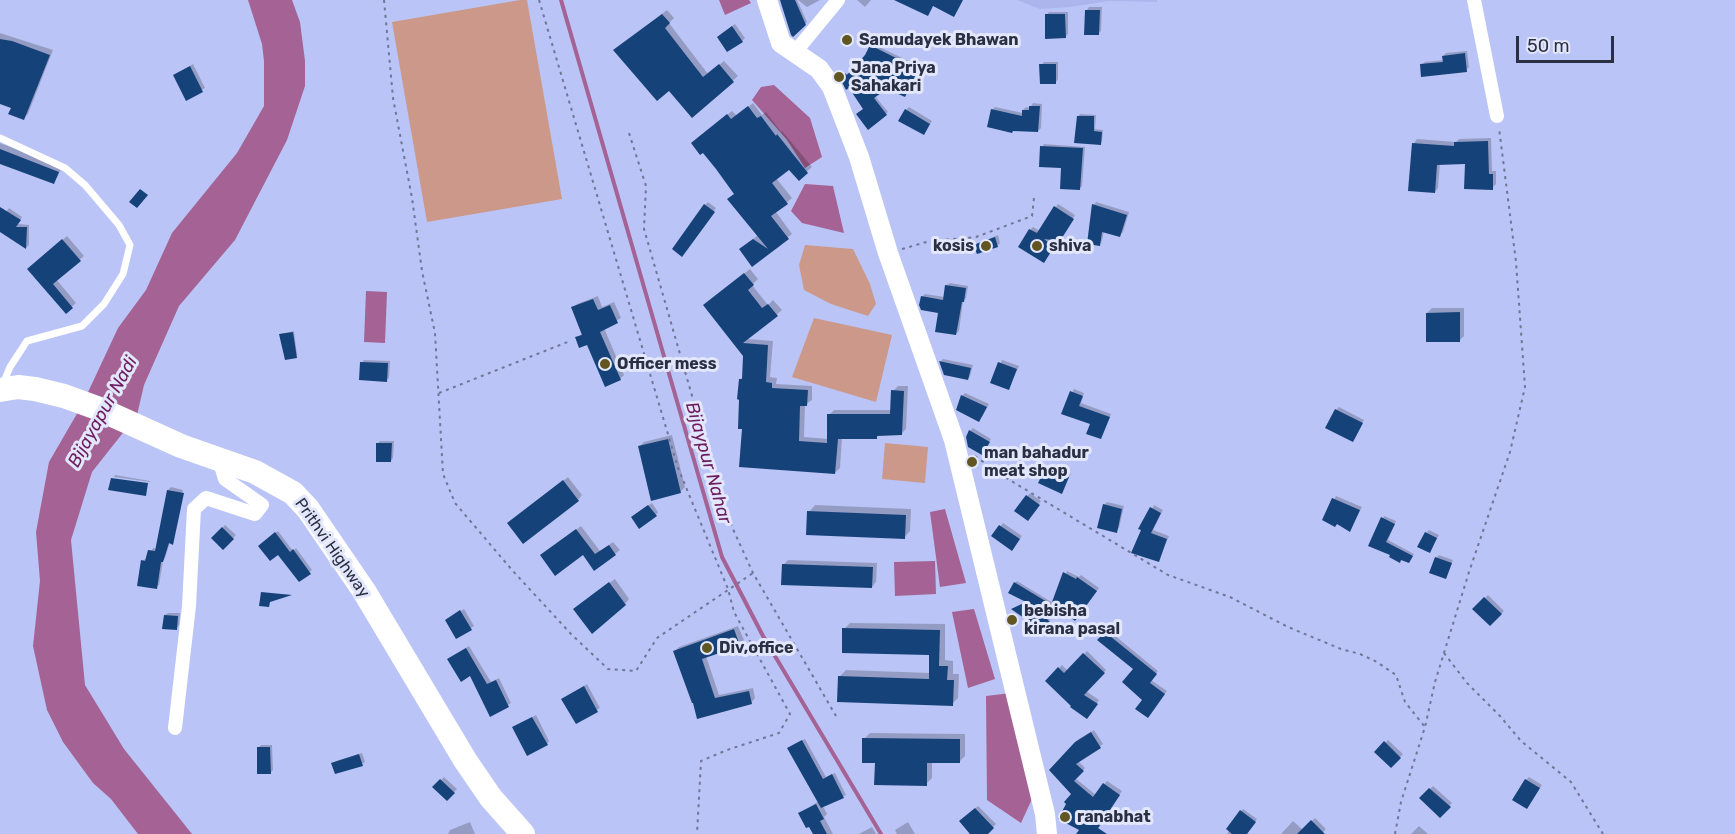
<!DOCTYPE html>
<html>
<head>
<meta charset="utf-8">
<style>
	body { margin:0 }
	#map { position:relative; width:1735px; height:834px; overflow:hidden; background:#bbc4f6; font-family:Rubik,sans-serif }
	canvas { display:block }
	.scale { position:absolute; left:1516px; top:36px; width:98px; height:27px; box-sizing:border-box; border:3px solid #2b2f42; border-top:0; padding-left:8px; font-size:18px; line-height:21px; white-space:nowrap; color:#2b2f42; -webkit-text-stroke:4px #e2e7fb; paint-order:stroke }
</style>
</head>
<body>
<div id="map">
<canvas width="1735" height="834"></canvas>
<div class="scale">50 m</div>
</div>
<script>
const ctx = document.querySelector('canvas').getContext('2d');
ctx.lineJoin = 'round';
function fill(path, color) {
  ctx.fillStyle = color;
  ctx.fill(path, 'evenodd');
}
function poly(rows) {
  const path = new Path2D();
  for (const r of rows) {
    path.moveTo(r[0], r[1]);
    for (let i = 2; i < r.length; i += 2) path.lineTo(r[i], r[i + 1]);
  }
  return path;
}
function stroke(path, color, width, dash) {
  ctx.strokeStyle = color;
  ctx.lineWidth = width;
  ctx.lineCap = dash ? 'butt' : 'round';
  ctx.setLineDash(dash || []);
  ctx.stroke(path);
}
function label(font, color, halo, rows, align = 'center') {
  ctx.font = font + ' Rubik,sans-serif';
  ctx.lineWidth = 6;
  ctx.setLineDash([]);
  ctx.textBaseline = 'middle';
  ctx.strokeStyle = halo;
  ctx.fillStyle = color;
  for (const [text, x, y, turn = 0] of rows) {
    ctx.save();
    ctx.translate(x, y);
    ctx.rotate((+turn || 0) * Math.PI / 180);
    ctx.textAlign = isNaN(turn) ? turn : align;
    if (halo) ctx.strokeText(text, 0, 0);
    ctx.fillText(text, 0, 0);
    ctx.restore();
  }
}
fill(poly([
	[1017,0,1157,0,1157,2,1109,1,1070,7,1040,9]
]), '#acb6ed');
fill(poly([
	[520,0,527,0,562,199,427,222,392,22],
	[805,245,853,249,870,284,876,304,868,316,831,304,804,290,799,265],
	[814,318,892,335,876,402,792,377],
	[885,443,928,447,925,483,882,479]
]), '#cb988a');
fill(poly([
	[248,0,292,0,300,22,305,61,305,86,287,140,235,240,179,306,144,385,137,415,92,472,71,540,85,685,124,749,192,834,138,834,111,799,93,783,63,742,47,710,33,646,40,581,36,532,49,462,82,405,118,328,146,290,172,233,237,153,264,106,264,61,262,44],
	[719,0,749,0,751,3,725,15],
	[774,85,810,118,822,157,805,168,787,140,752,100,761,87],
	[805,184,833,186,844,233,802,223,791,211],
	[366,291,387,292,385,343,364,342],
	[945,509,966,583,940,587,930,512],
	[935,561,936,594,895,596,894,562],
	[974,609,995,679,968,688,952,612],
	[1011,693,1032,799,1021,823,987,800,986,696]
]), '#a56294');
fill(poly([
	[781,0,797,0,807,22,793,35],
	[798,0,820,0,807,7],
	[857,0,871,0,865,7],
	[1089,7,1102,7,1101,31,1098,33,1087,10],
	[667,10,674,18,669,23,708,74,724,61,738,76,692,116,670,89,620,46],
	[1049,12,1068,12,1068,34,1065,37,1046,15],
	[735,24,745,38,742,41,721,34],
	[0,33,53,50,28,114,24,118,13,107,0,102],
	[873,44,919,66,906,94,887,87,875,96,888,112,886,114,865,109,842,78,848,73,849,75,866,56],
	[1467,51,1469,67,1466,70,1422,65,1425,62,1444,60,1443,56,1446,53],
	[1044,62,1058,62,1058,79,1056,82,1041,65],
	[193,64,205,88,187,99,175,75],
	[753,103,762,115,766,112,781,132,782,131,812,167,799,179,789,168,776,178,792,198,776,212,792,234,752,265,745,245,758,235,735,193,697,138,732,111,737,116],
	[1033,103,1042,104,1041,128,1038,131,992,110,995,107,1023,113,1023,110,1026,107,1030,108],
	[909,107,932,121,926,131,906,110],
	[1080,114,1096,115,1095,129,1103,130,1102,141,1100,144,1078,117],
	[1491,138,1492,171,1496,171,1496,184,1492,188,1466,162,1440,163,1438,188,1435,192,1414,143,1417,139,1456,142,1459,139],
	[0,143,62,167,57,178,53,183,0,162],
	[1044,144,1085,147,1082,186,1079,189,1062,167,1042,147],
	[708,202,716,208,685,252,705,205],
	[1096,202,1129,212,1123,232,1120,235,1104,231,1102,241,1100,244,1094,205],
	[1058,204,1075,215,1062,236,1049,238,1056,243,1044,261,1030,230,1033,227,1040,231],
	[9,208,22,217,18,224,29,225,29,245,26,248,0,230,0,220],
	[998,235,1000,243,997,246,975,245],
	[67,236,84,256,56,279,76,303,66,312,33,266],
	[750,269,758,279,752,285,768,305,773,300,782,310,747,339,773,341,770,377,777,378,776,384,812,386,812,400,805,405,804,437,829,439,829,415,834,410,892,410,893,391,898,386,908,386,906,429,901,434,880,434,876,438,842,438,840,468,835,473,743,427,741,379,743,377,745,355,710,300],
	[950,283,968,286,966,298,963,301,959,331,956,334,940,312,922,297,925,294,945,297,947,285],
	[598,296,602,307,614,302,621,318,604,328,624,375,620,379,588,343,576,338,583,333,573,308,577,304],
	[1432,308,1464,308,1464,336,1460,340,1427,313],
	[294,331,297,355,296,356,281,334],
	[943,359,973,365,970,376,968,379,945,374,941,361],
	[364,360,390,361,389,378,386,380,361,363],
	[1002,360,1019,366,1009,388,992,382],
	[1074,389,1084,393,1081,403,1111,414,1101,438,1092,423,1063,413],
	[965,393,989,404,982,417,962,396],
	[1339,407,1364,420,1353,440,1336,410],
	[973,428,991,439,984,450,970,431],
	[672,435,685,487,680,492,639,447,644,442],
	[380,441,394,441,393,458,390,461,377,444],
	[1050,465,1071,474,1061,492,1047,468],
	[115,475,150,481,150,482,114,477],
	[568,477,582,495,578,500,514,519],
	[171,487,183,490,172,542,174,542,170,542,165,558,163,561,159,585,156,587,142,561,147,558,153,548,157,549,168,490],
	[1030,493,1041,501,1030,516,1016,510],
	[1336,496,1362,507,1350,530,1337,522,1324,519],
	[1107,502,1124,506,1119,528,1116,531,1104,505],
	[652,503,658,512,656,515,636,514],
	[815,505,911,509,910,531,904,538,809,512],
	[1154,505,1163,510,1153,530,1169,536,1159,560,1133,552],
	[1384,516,1396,521,1388,540,1414,554,1409,562,1370,545],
	[1003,523,1022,536,1014,546,993,536],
	[225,525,236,535,223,548,213,538],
	[581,526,600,551,613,542,620,550,595,569,583,553,546,552],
	[1429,530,1439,535,1430,551,1426,533],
	[278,531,293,551,296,548,312,570,299,580,278,553,262,544],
	[1439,555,1453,560,1446,577,1436,558],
	[788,560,877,563,876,582,872,587,783,565],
	[1067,571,1079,577,1081,575,1099,588,1078,617,1058,605,1048,616,1051,619,1040,627,1013,609,1027,601,1015,583,1017,581,1053,603],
	[615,579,629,599,625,604,580,604],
	[1488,595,1504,611,1490,624,1474,609],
	[464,609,474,626,471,628,446,620],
	[168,613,180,613,179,625,176,628,165,615],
	[850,623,945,624,945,660,953,661,953,674,959,674,958,698,952,704,839,677,846,670,930,673,931,653,844,629],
	[738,626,744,640,739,644,706,656,719,695,753,688,755,698,751,703,699,717,675,651,679,647],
	[1108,630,1158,671,1151,680,1167,691,1151,713,1144,700,1135,669,1100,640],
	[469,646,491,682,499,678,511,703,491,715,471,674,452,656],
	[1087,651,1106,670,1086,691,1099,700,1090,715,1073,705,1047,681,1062,665,1068,671],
	[587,684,600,708,576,722,563,699],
	[536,715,549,741,547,744,514,727],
	[1094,730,1103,744,1078,761,1085,768,1075,778,1096,795,1107,781,1122,791,1099,824,1101,825,1097,830,1103,834,1079,834,1081,829,1073,794,1051,770,1079,739],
	[870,733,965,734,965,756,959,762,932,762,932,778,926,784,876,761,864,739],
	[805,739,826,777,835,773,846,795,823,806,827,814,824,817,833,834,815,834,800,813,819,801,791,746],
	[1388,740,1403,754,1391,766,1376,752],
	[261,745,272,745,273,770,270,773,258,748],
	[362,753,365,762,362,764,333,764,336,761],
	[444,777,457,789,447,799,434,787],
	[1529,777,1542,785,1530,804,1526,780],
	[1433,786,1452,803,1440,816,1421,798],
	[978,806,996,824,986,834,969,834,970,832,961,821],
	[1243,809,1257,819,1246,834,1227,834,1230,830,1228,829],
	[1315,818,1326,829,1321,834,1281,834,1293,821,1303,830],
	[470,822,475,834,448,834,450,830],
	[908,822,915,834,897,834,895,830],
	[1419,826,1428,834,1411,834],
	[872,827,876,834,859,834]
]), '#0003');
stroke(poly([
	[561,0,722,557,763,636,881,834]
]), '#a56294', 4);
fill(poly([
	[780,0,795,0,806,25,793,37,791,35],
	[894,0,963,0,954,17,933,6,928,16],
	[1085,10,1100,10,1099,35,1084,35],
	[662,14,670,23,665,28,703,77,719,64,734,82,692,118,669,91,657,101,613,50],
	[1045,14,1065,14,1066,38,1045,39],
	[732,26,743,42,727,52,717,37],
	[0,39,12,41,50,55,24,120,8,114,11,108,0,104],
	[870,45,906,63,907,61,919,68,905,97,887,89,874,98,887,115,868,130,856,114,863,109,849,88,846,90,840,78,845,73,847,75,865,55],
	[1465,53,1467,72,1421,77,1420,64,1443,62,1442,56],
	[1039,64,1056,64,1056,84,1040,84],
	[190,66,203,92,186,101,173,75],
	[748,106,757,118,761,116,776,136,777,134,808,173,799,181,789,170,772,183,788,204,771,216,789,239,752,267,739,249,753,239,768,249,727,199,734,194,716,169,703,153,700,155,691,143,727,114,731,119],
	[1029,106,1040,106,1038,132,1013,131,1012,133,987,127,991,109,1022,116,1022,110,1029,110],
	[905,109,930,124,924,135,898,121],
	[1077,116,1094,116,1094,131,1102,132,1101,145,1074,143],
	[1488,141,1489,174,1493,174,1493,190,1464,189,1465,164,1437,165,1435,193,1408,191,1412,143,1454,146,1454,142],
	[1040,146,1083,148,1080,190,1060,189,1061,168,1039,167],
	[0,149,59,172,54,184,0,164],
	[140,189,148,195,137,208,129,202],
	[704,204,715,212,682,257,672,249],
	[1092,204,1127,215,1120,237,1102,232,1100,246,1087,244],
	[1054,206,1074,219,1060,241,1044,239,1054,247,1044,263,1018,247,1029,229,1037,233],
	[0,207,21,220,16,227,27,227,26,249,0,232],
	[995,237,998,247,977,254,973,245],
	[62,239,81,261,53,284,73,308,66,314,27,269],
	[744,273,754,285,748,290,762,308,768,304,778,316,743,343,768,345,766,382,772,383,772,388,808,390,807,406,800,406,799,441,827,443,827,414,890,414,891,390,904,391,902,435,877,436,877,439,838,439,835,474,739,467,742,429,738,429,739,400,737,399,739,379,742,379,743,356,703,305],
	[945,285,966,288,964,302,962,302,956,335,935,332,938,313,921,310,919,305,921,296,943,300],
	[593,299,598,310,610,305,618,323,600,332,621,380,605,387,587,345,579,348,575,337,582,335,571,307],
	[1460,312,1460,342,1426,342,1426,313],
	[293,332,297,358,285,360,279,334],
	[939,361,971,368,968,380,944,375],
	[360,362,388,363,387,382,359,380],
	[998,362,1017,369,1009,390,990,383],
	[1070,391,1083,396,1079,406,1110,417,1101,439,1086,434,1090,424,1061,414],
	[961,395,987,407,979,422,956,410],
	[1335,409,1363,423,1353,442,1325,428],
	[969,430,990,442,982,455,968,447,966,437],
	[668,439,681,493,651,501,638,446],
	[376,443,392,443,391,462,376,462],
	[1046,467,1069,477,1062,494,1038,483],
	[111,478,148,483,146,496,108,490],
	[563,480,579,501,523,544,507,523],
	[167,490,184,493,173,545,169,543,163,562,161,562,157,589,137,586,141,560,145,561,148,550,155,551],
	[1026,495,1040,505,1028,521,1014,511],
	[1332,498,1360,510,1350,532,1337,524,1335,527,1322,520],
	[1103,504,1122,509,1117,533,1097,528],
	[648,505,657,516,639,529,631,517],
	[1150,507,1161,513,1151,533,1167,539,1159,562,1131,553,1141,530,1138,529],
	[807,511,906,515,905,539,806,535],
	[1381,517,1395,524,1386,542,1413,556,1409,563,1401,560,1400,563,1389,557,1390,555,1368,546],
	[999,525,1020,539,1012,551,991,536],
	[222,527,234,539,223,550,211,538],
	[576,529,595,554,609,545,616,555,594,571,583,555,555,576,540,555],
	[275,532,290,552,293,549,311,574,299,582,278,555,270,561,258,546],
	[1425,532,1437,538,1430,553,1417,547],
	[1435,557,1452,563,1446,579,1429,573],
	[782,564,873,567,872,588,781,585],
	[1063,572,1076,579,1077,577,1097,591,1075,621,1052,602],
	[609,582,626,605,592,634,573,609],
	[1014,582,1057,608,1047,619,1050,622,1040,629,1011,609,1026,602,1008,593],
	[261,592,292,595,270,602,269,607,259,606],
	[1484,597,1502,614,1490,626,1472,609],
	[460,610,472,630,456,639,445,620],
	[164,615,178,616,177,630,162,629],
	[842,628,940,630,939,666,948,666,947,680,954,680,953,706,837,702,838,676,929,679,929,655,842,653],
	[734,629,740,646,702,659,715,698,749,691,752,704,697,719,693,703,692,703,673,651],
	[1105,632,1157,674,1150,683,1165,694,1148,718,1135,709,1142,700,1122,682,1133,669,1097,640],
	[466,648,487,684,496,680,509,707,490,717,470,676,461,682,447,659],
	[1083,653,1105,673,1084,695,1098,704,1087,719,1070,707,1071,706,1045,681,1058,667,1064,673],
	[584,686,598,712,576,724,561,699],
	[532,717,548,745,527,756,512,727],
	[1091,732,1101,748,1076,764,1084,771,1074,781,1093,797,1103,783,1120,795,1098,828,1107,834,1076,834,1079,830,1058,819,1066,804,1064,802,1071,794,1049,770,1075,742],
	[862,738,960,739,960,763,927,763,927,786,874,785,875,763,862,763],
	[802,740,823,779,832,774,844,798,821,808,787,748],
	[1384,741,1401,758,1391,768,1374,752],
	[257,747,270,747,271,774,257,774],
	[359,754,363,766,335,774,331,763],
	[440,779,455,793,447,801,432,787],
	[1525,779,1540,788,1527,809,1512,800],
	[1429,788,1451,807,1440,818,1419,798],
	[816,804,824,819,820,821,827,834,813,834,809,827,806,828,798,813],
	[975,808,994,828,988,834,970,834,959,821],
	[1240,810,1256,822,1247,834,1232,834,1226,829],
	[1311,820,1325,834,1297,834]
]), '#16427a');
stroke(poly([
	[384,0,393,98,412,198,422,271,435,333,443,474,455,503,512,570,571,634,608,669,636,671,657,638,753,573],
	[539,0,678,468,728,589,734,612,790,714,779,733,727,750,701,761,697,834],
	[629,133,646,186,644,229,716,479,732,527,753,573,836,716],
	[902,249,930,241,976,237,1032,216,1034,198],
	[439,393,570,341],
	[975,456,1003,476,1168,575,1230,597,1288,627,1341,649,1360,654,1377,662,1396,675,1405,702,1425,727],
	[1444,653,1467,683,1500,716,1521,741,1571,782,1603,834],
	[1395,834,1401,802,1425,727,1435,682,1469,572,1510,452,1525,387,1516,262,1499,128]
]), '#6f7697', 2, [3, 4.5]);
stroke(poly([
	[0,138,65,168,85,185,119,225,130,245,123,274,104,304,82,326,27,341,10,367,3,384]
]), '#fff', 7);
stroke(poly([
	[1474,0,1497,116],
	[796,51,838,0],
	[175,728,189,606,194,509,206,498,255,514,262,505,225,479,219,459]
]), '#fff', 14);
stroke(poly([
	[767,0,781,43,819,69,832,87,859,157,888,253,954,440,1045,814,1047,834]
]), '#fff', 20);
stroke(poly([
	[0,390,18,387,35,389,64,396,97,408,181,446,255,472,293,493,308,509,364,591,465,760,491,798,523,834]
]), '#fff', 24);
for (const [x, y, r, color] of [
	[847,40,6,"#615522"],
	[839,77,6,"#615522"],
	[986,246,6,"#615522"],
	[1037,246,6,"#615522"],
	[605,364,6,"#615522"],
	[972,462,6,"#615522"],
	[1012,620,6,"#615522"],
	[707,648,6,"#615522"],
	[1065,817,6,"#615522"]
]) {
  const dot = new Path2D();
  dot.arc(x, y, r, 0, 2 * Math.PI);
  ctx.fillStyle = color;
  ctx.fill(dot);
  stroke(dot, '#e2e7fb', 2);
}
label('bold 16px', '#2b2f42', '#e2e7fb', [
	["Samudayek Bhawan",859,40],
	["Jana Priya",851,68],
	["Sahakari",851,86],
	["kosis",974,246,"right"],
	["shiva",1049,246],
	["Officer mess",617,364],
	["man bahadur",984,453],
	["meat shop",984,471],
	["bebisha",1024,611],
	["kirana pasal",1024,629],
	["Div,office",719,648],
	["ranabhat",1077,817]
], 'left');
label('16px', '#2b2f42', '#e2e7fb', [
	["Prithvi Highway",332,548,55]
]);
label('italic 18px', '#6e1c5f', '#e2e7fb', [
	["Bijayapur Nadi",103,412,-61],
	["Bijaypur Nahar",708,463,74]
]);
</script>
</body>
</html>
